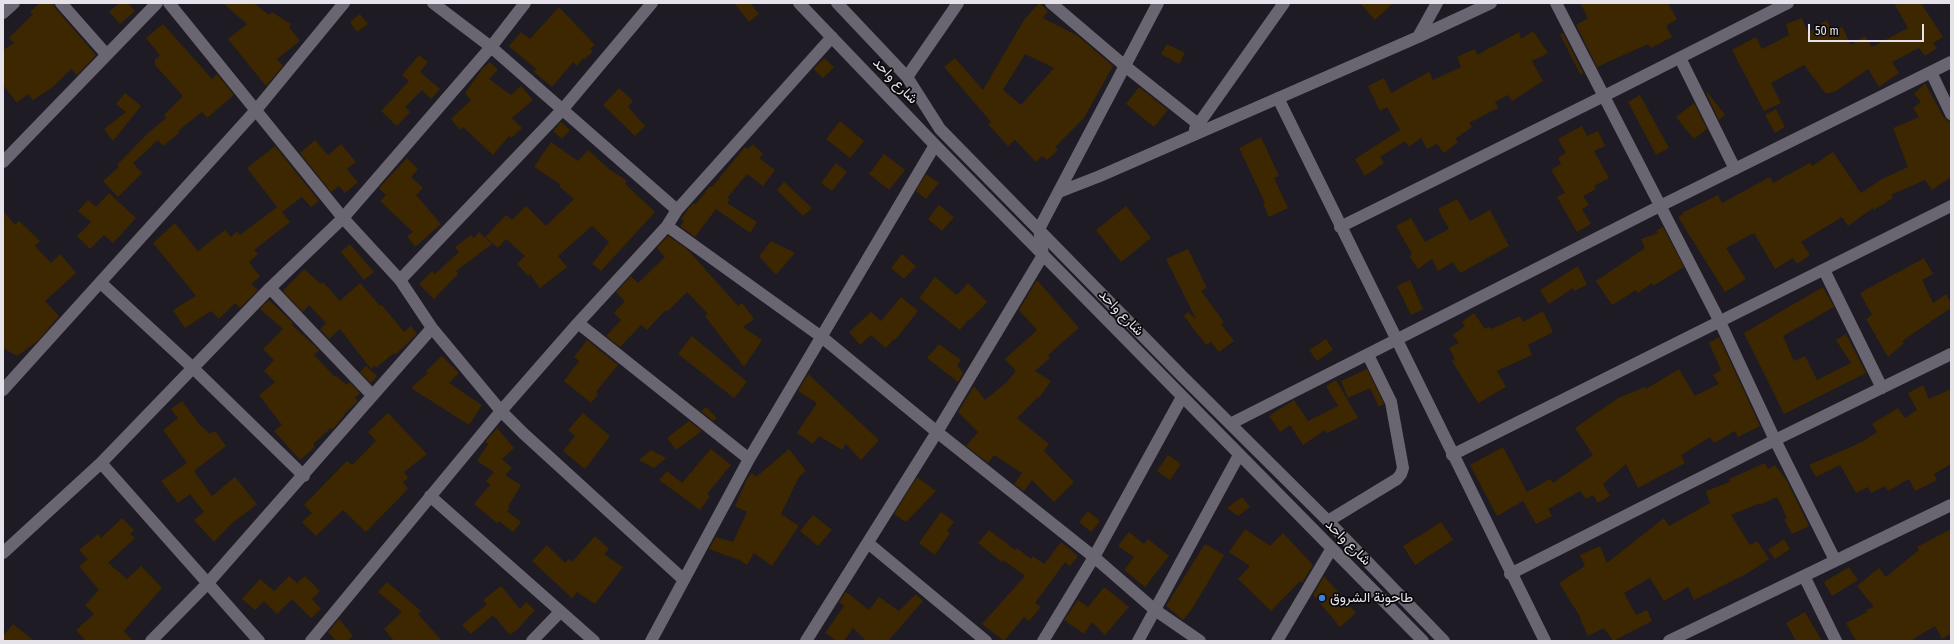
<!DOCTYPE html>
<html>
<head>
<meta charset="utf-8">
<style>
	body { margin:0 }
	#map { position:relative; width:1954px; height:644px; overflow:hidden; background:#1e1b24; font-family:"Fira Sans Condensed",sans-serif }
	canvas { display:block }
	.frame { position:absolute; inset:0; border:4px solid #e5e3e9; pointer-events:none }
	.scale { position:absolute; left:1808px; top:24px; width:116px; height:18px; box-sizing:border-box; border:2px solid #e5e3e9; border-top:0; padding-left:5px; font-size:12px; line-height:14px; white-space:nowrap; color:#e5e3e9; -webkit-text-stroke:3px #08070a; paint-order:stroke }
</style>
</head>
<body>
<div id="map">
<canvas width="1954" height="644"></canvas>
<div class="frame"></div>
<div class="scale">50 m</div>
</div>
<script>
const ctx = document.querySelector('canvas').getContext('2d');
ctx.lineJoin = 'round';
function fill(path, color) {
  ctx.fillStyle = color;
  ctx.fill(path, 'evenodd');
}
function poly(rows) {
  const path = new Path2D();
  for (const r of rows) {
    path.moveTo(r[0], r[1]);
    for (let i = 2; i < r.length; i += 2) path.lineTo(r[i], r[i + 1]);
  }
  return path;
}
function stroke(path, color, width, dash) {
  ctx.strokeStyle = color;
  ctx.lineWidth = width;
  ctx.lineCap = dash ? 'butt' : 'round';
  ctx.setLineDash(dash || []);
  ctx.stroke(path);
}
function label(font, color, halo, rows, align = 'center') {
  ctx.font = font + ' "Fira Sans Condensed",Vazirmatn,sans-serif';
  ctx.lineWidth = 3.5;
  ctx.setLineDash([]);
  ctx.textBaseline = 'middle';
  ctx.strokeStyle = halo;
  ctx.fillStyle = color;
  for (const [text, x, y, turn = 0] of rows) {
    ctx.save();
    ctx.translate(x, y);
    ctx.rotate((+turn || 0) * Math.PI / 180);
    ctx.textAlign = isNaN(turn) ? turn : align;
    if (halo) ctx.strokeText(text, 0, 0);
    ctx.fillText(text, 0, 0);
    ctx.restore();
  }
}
fill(poly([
	[39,3,54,3,55,8,96,55,77,75,71,69,54,86,33,100,28,94,17,103,3,85,3,50,14,43,9,38,33,14,30,12],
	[119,3,128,3,135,11,120,24,109,12],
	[223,3,254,3,269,15,272,12,291,24,289,27,300,41,277,59,283,66,266,86,228,39,247,24],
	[734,3,750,3,759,14,749,22],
	[1039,3,1048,11,1043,18,1078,36,1113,66,1084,118,1055,147,1058,150,1047,160,1042,156,1036,162,1015,140,1008,146,988,124,991,122,944,67,955,58,983,90,1024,20],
	[1025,54,1054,68,1021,105,1003,90],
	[1360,3,1393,3,1375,20],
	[1580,3,1668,3,1677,19,1666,26,1672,37,1651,48,1648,44,1597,67,1576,25,1588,18],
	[1894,3,1921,3,1943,37,1933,43,1937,48,1925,56,1919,48,1892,62,1899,73,1879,87,1868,69,1836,91,1826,94,1804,65,1771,83,1781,103,1764,111,1732,50,1756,37,1762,49,1789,35,1786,24,1802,18,1808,33,1826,20,1834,31,1842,27,1851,45,1865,36,1872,47,1908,28],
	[559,7,595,45,590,49,593,51,585,59,583,58,577,66,573,62,552,87,534,72,536,69,509,46,521,32,530,39],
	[360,14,368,24,357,32,350,22],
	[163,24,212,79,217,74,234,95,207,118,202,112,178,131,179,133,163,146,158,140,133,163,142,173,118,197,103,181,119,167,117,165,147,134,166,118,164,115,183,96,155,65,155,60,160,55,146,38],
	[1533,31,1548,53,1532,61,1543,81,1512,101,1508,95,1495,102,1498,108,1469,123,1472,127,1455,139,1458,142,1444,153,1437,144,1427,149,1421,138,1409,147,1405,141,1380,157,1384,163,1365,176,1355,159,1400,130,1387,107,1380,111,1368,86,1384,78,1391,93,1429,72,1433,80,1461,67,1457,57,1475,49,1477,55,1519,32,1521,39],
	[1563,33,1583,73,1580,74,1560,34],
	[1167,44,1185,53,1179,64,1161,54],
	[419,55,428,62,420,72,440,89,431,99,422,90,405,107,410,112,397,126,381,111,409,81,402,75],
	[824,58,834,67,823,78,813,69],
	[490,62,498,70,489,79,511,95,521,86,533,100,512,118,522,128,511,138,509,136,493,155,463,127,460,130,451,119,471,100,465,93,483,68],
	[1925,83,1944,118,1951,122,1951,177,1932,190,1925,180,1891,195,1893,198,1874,210,1873,208,1848,226,1842,217,1801,242,1810,255,1797,264,1793,258,1775,269,1754,233,1726,248,1746,279,1725,292,1678,217,1683,214,1682,213,1718,195,1722,203,1770,177,1773,183,1810,163,1812,166,1833,152,1861,193,1882,179,1908,167,1893,128,1919,117,1913,108,1921,102,1914,94],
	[1139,87,1168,110,1154,127,1126,104],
	[619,88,633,101,628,107,645,126,635,136,603,105],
	[1707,92,1725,115,1719,120,1706,93],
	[125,93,141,106,113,141,104,129,126,112,116,104],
	[1640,95,1669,148,1656,155,1628,102],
	[1694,103,1707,129,1694,139,1676,117],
	[1776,109,1785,127,1775,133,1765,115],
	[840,121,864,141,850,158,826,139],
	[561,122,570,130,562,139,553,131],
	[1582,126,1587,136,1598,131,1605,146,1594,151,1609,178,1594,186,1596,189,1583,196,1589,205,1582,209,1591,224,1577,232,1557,197,1565,193,1551,170,1561,164,1558,158,1566,153,1558,139],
	[1261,137,1279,176,1274,178,1288,208,1269,217,1263,204,1265,203,1239,148],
	[315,140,328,155,341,144,356,162,347,169,358,182,345,193,339,186,331,192,300,153],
	[551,142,578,161,588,150,609,169,627,181,625,184,655,212,601,271,592,264,609,242,592,226,558,256,567,267,540,288,530,274,528,276,517,264,525,256,506,239,498,248,485,237,506,215,512,220,526,206,546,226,574,199,559,186,560,184,534,167],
	[753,144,763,154,759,158,775,170,763,186,747,174,727,198,730,199,727,203,757,222,750,233,716,209,695,237,680,226,684,222,681,219,689,208,694,203,696,204,710,186,712,187,745,147,748,149],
	[275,146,319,201,311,207,302,197,282,212,290,222,254,250,258,254,249,262,260,277,251,284,258,290,240,308,235,303,219,319,211,311,185,328,173,310,196,296,153,243,175,223,198,251,225,230,231,237,237,231,240,235,277,207,247,168],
	[884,154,905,170,889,190,869,174],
	[407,158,418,169,411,177,423,188,416,195,441,224,415,247,407,236,413,232,380,201,386,195,379,188],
	[836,163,847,172,832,191,821,183],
	[926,174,939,183,926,199,916,191],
	[784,182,812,208,803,216,777,190],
	[109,193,136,218,113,243,104,235,90,249,77,236,91,222,78,211,88,200,96,207],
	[1457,199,1470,221,1490,210,1509,246,1460,273,1453,262,1438,271,1432,259,1418,269,1409,256,1412,254,1396,226,1411,218,1425,242,1449,229,1438,209],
	[939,205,954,217,942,231,928,219],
	[1126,206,1151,238,1121,262,1096,230],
	[3,211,15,225,19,221,40,241,35,246,51,263,60,254,76,273,45,301,59,316,38,341,17,356,3,348],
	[1663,227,1684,267,1653,286,1652,283,1638,293,1636,290,1612,305,1596,281,1645,248,1641,239,1658,233,1656,231],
	[479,232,492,244,456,271,458,274,434,299,419,284,432,271,435,274,459,252,455,247,471,235,474,238],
	[668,236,687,249,738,306,742,303,754,319,743,327,762,340,744,367,705,316,708,314,687,292,667,312,666,310,647,330,641,325,620,347,606,336,621,320,614,313,625,301,616,292,631,276,638,283,665,257,657,248],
	[771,241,795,253,776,275,759,256],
	[350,244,374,272,364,280,341,252],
	[1188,249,1207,288,1201,291,1224,322,1221,324,1234,341,1219,352,1211,342,1206,345,1184,316,1188,312,1196,319,1166,259],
	[902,254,916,266,904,279,891,268],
	[1924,258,1933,274,1922,280,1933,303,1946,294,1951,303,1951,308,1902,341,1904,343,1888,357,1866,319,1872,315,1860,293],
	[1578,266,1587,285,1574,291,1573,288,1549,304,1540,290],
	[304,269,321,284,323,282,340,301,360,283,380,306,381,304,404,332,411,326,417,334,395,355,394,353,377,367,374,366,371,369,340,329,329,339,320,329,326,323,309,305,303,312,283,291],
	[935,277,957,295,968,283,987,302,970,320,969,319,960,330,919,298],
	[1037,280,1079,328,1048,355,1050,358,1035,371,1051,381,1039,398,1038,397,1017,418,1049,444,1044,451,1074,482,1054,502,1032,480,1024,491,1014,484,1022,473,994,455,988,463,966,446,978,432,958,412,974,386,985,400,1006,383,1016,371,1005,359,1037,330,1019,310],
	[1410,280,1423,309,1411,315,1397,286],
	[1823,287,1834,307,1783,336,1794,361,1805,356,1817,380,1851,363,1836,340,1846,334,1866,373,1784,414,1744,333],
	[901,297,918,311,895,340,894,339,886,348,871,335,860,345,849,332,871,312,881,321],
	[269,300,293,323,292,325,319,350,314,355,335,377,336,376,347,385,350,382,360,393,355,398,358,401,343,415,344,416,332,430,331,428,313,444,315,447,300,460,274,431,282,425,259,395,275,382,264,371,274,360,263,349,283,329,260,309],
	[1543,311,1553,332,1528,345,1532,355,1497,371,1506,387,1478,403,1452,361,1455,359,1449,348,1459,343,1453,335,1465,326,1462,322,1474,313,1485,329,1489,327,1491,329,1520,316,1523,322],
	[692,336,747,382,734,398,678,354],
	[1719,337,1760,426,1738,437,1735,431,1714,443,1710,437,1681,455,1685,463,1638,488,1626,464,1603,484,1610,496,1598,503,1593,495,1586,499,1580,491,1548,509,1552,516,1536,524,1523,501,1497,516,1470,465,1503,447,1527,492,1550,479,1553,483,1593,455,1575,428,1618,398,1645,387,1646,389,1679,369,1695,396,1719,384,1713,375,1721,370,1709,343],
	[1326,339,1333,350,1317,361,1309,350],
	[587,340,618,365,596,392,598,394,591,403,564,381,579,361,574,357],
	[939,344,961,360,957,365,963,373,958,382,927,358],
	[442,356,459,373,449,383,482,405,469,425,411,388,428,373,426,371],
	[366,366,377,376,371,383,360,372],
	[1367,369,1384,404,1379,407,1370,388,1348,398,1341,381],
	[808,374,879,440,861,460,846,444,842,450,819,436,813,444,797,433,817,403,798,391],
	[1336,380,1358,418,1327,433,1325,430,1303,445,1290,425,1280,432,1269,416,1294,400,1308,421,1338,406,1326,386],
	[1923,385,1929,399,1951,389,1951,464,1934,474,1937,480,1915,491,1909,479,1888,491,1885,486,1871,493,1868,487,1856,493,1840,465,1816,477,1809,465,1862,442,1877,432,1872,424,1898,408,1905,418,1917,410,1908,393],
	[182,401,199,424,210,434,215,431,226,446,194,471,212,496,235,477,257,504,230,525,214,542,194,520,204,512,190,494,178,503,161,481,187,463,163,430,178,418,171,409],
	[706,407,717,418,713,421,701,411],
	[388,413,427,454,404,472,408,478,403,482,408,489,366,532,343,510,316,536,302,522,312,513,304,505,347,461,352,465,376,441,368,432],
	[583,413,610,436,585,469,563,451,575,436,568,430],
	[689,421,702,431,676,450,667,438],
	[497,428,514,448,502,459,512,468,505,475,521,485,508,507,510,508,507,511,521,522,513,532,499,521,497,523,474,504,490,485,486,481,494,472,477,461,488,444,485,442],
	[711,449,731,465,707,494,710,496,700,510,659,480,667,471,682,483,691,472,694,473,692,471],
	[789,449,806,471,799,477,781,514,799,526,772,566,754,553,747,565,739,560,709,549,716,537,733,542,747,512,735,506,747,479,752,473,756,477],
	[651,450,666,458,654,468,639,460],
	[1168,455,1181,464,1170,480,1157,471],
	[1765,463,1768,469,1775,465,1787,481,1809,526,1792,534,1784,519,1787,518,1777,497,1760,505,1760,503,1731,515,1750,545,1757,541,1769,559,1746,574,1694,600,1688,587,1664,601,1650,578,1624,593,1636,615,1647,610,1652,621,1613,641,1604,628,1588,636,1580,619,1581,618,1559,583,1585,566,1580,555,1600,546,1607,563,1664,518,1669,526,1710,503,1706,491,1730,482,1729,479],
	[917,477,936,491,906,522,894,514],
	[1242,497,1250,507,1238,516,1227,508],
	[1088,511,1100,521,1091,532,1079,522],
	[941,512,954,522,947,531,950,533,935,555,919,543],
	[813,515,832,530,818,546,800,531],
	[122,518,134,530,130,534,135,538,108,563,127,579,141,566,162,588,124,631,133,641,86,641,76,630,94,614,85,605,99,590,79,566,88,559,79,550,98,534,101,538],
	[1441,522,1453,540,1415,565,1403,546],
	[1245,529,1270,546,1283,533,1313,565,1302,583,1300,581,1271,611,1238,579,1250,566,1229,552],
	[1951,529,1951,634,1942,639,1935,626,1910,641,1856,641,1846,623,1867,612,1866,610,1874,607,1857,586,1879,568,1886,577,1919,550,1917,547],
	[989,530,1015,550,1017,548,1031,559,1033,556,1044,564,1061,542,1078,556,1070,566,1065,562,1035,603,1041,607,1029,621,1024,617,1004,641,982,624,1025,576,1003,560,1002,562,978,543],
	[1129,532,1144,544,1148,539,1169,556,1145,587,1124,570,1134,557,1118,546],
	[595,536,609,549,604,554,623,567,595,604,577,592,572,598,532,561,547,545,565,563,569,559,572,562],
	[1784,539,1790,549,1775,559,1768,550],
	[1205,544,1224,555,1192,609,1183,620,1166,606],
	[1849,567,1858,580,1832,596,1824,582],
	[289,576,297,583,305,576,320,591,312,599,321,609,311,618,292,599,277,614,264,601,255,610,242,599,260,579,274,591],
	[1324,576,1356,613,1340,627,1313,595],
	[387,582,421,611,418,614,442,641,394,641,384,629,402,612,378,592],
	[501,586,520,609,526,602,535,610,518,629,510,635,493,615,471,634,462,625,487,604,483,600],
	[1104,587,1129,607,1105,635,1092,622,1084,634,1064,620,1078,600,1088,607],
	[846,592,869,610,879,597,899,611,916,594,923,601,888,641,866,641,853,628,844,641,837,641,825,633,844,606,839,602],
	[1805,612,1822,641,1796,641,1786,623],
	[339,619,353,636,347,641,336,641,328,632],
	[13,624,34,641,3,641,3,636]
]), '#3c2700');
stroke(poly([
	[61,3,106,54],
	[169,3,343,218,400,280,432,328,501,411,523,433,684,580],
	[433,3,491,47,677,210],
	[799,3,935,145,1423,641],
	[837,3,907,77,940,129,1182,376,1328,521,1444,641],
	[1051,3,1125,66,1198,124],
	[1556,3,1720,322,1775,440,1835,560],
	[3,13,14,3],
	[1418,37,1437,3],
	[1680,58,1735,169],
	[1931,72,1951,114],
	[907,77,958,3],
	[1278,98,1545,641],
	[1195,129,1284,3],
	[3,162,157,3],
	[1059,192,1100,176,1418,37,1491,3],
	[667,226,823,338,937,432,1094,557,1155,610,1200,641],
	[1340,227,1604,96,1788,3],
	[1824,270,1882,388],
	[400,280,563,109,652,3],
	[101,283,193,368,304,476],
	[270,288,372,395],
	[578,323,749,459],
	[3,390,256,110,344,3],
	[1230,424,1660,206,1951,62],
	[1452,455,1951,206],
	[101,463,259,641],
	[430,496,594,641],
	[1328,521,1397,479,1401,474,1403,468,1391,402,1368,355],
	[868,543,986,641],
	[3,553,101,463,270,288,343,218,491,47,525,3],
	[1510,574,1775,440,1951,354],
	[1804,576,1836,641],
	[151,641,207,584,432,328],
	[311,641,501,411,578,323,667,226,677,210,832,37],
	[532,641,560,612],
	[651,641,749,459,935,145],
	[806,641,937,432,1043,255,1039,229,1158,3],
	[1043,641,1094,557,1182,397],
	[1138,641,1239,455],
	[1277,641,1332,548],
	[1669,641,1951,505]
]), '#6a6671', 12);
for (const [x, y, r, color] of [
	[1322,598,4,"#3f7fe0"]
]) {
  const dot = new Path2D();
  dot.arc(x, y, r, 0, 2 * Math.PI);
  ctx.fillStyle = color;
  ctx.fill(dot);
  stroke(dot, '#08070a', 1.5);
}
label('14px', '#e5e3e9', '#08070a', [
	["شارع واحد",895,81,46],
	["شارع واحد",1121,313,46],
	["شارع واحد",1348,543,45]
]);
label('14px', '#e5e3e9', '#08070a', [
	["طاحونة الشروق",1330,598]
], 'left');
</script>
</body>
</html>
